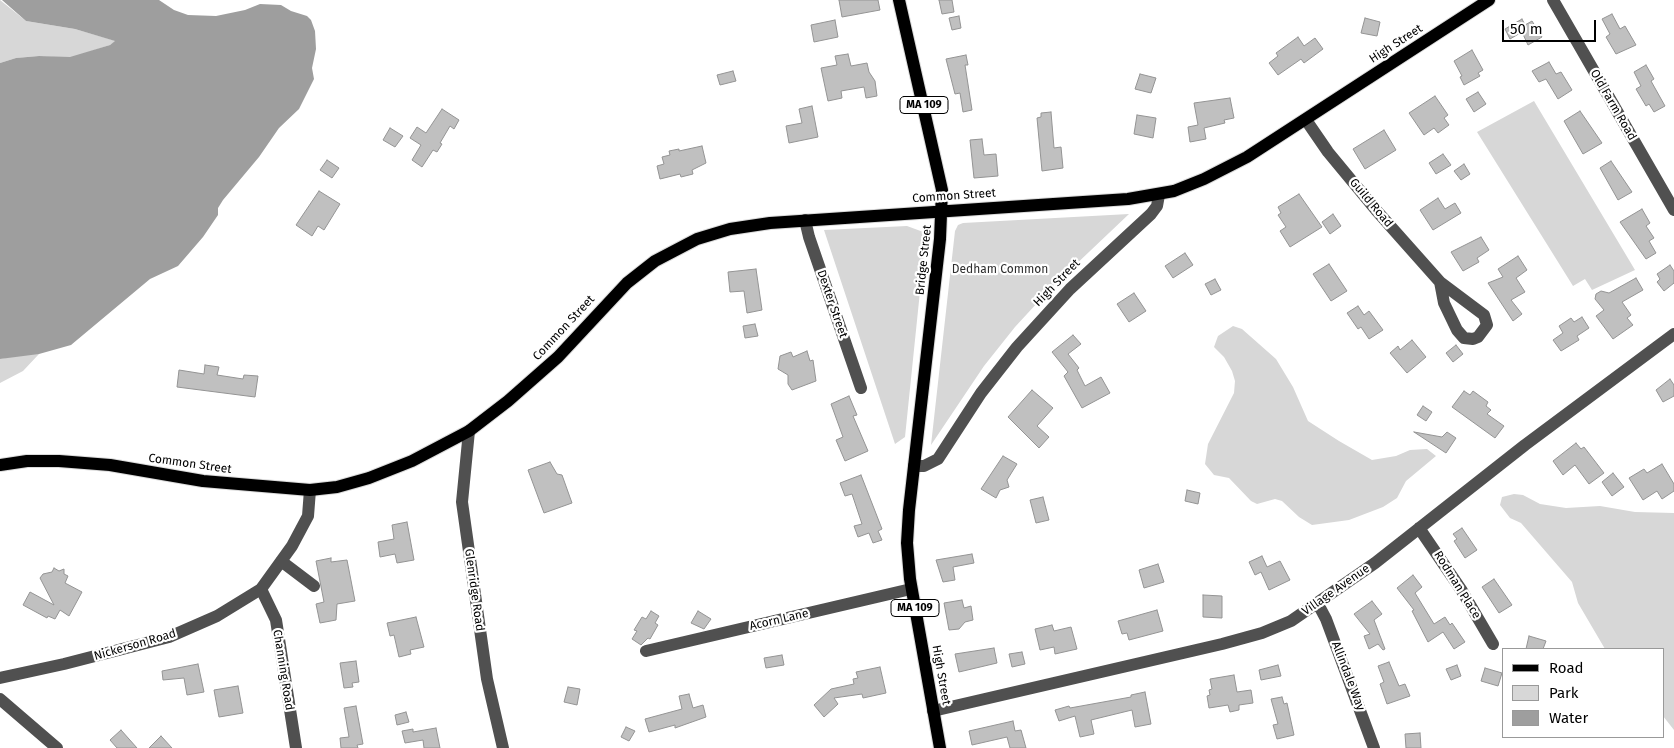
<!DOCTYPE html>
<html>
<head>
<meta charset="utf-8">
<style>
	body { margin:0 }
	#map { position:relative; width:1674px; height:748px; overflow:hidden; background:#fff; font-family:"Fira Sans",sans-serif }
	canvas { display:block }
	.legend { position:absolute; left:1502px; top:648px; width:162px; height:90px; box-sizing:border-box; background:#fff; border:1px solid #999; margin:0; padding:6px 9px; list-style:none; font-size:15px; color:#000 }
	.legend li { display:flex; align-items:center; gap:10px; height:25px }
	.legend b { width:25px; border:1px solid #999 }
	.scale { position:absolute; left:1502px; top:20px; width:94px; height:22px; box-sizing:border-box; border:2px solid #000; border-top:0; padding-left:6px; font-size:15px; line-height:18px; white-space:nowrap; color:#000; -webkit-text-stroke:4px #fff; paint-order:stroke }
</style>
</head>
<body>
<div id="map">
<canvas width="1674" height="748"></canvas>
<ul class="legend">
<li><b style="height:6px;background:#000"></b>Road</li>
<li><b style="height:14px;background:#d7d7d7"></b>Park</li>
<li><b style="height:14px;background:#9e9e9e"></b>Water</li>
</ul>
<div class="scale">50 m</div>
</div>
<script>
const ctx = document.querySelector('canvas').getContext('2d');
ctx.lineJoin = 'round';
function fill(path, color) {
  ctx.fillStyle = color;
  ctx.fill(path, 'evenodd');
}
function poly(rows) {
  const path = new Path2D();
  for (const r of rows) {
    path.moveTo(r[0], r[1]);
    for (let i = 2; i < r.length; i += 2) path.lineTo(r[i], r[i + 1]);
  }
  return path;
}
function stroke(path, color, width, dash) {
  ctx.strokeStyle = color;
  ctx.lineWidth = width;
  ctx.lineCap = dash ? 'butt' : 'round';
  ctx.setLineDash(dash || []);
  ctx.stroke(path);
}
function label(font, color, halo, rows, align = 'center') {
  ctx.font = font + ' "Fira Sans",sans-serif';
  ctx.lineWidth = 4.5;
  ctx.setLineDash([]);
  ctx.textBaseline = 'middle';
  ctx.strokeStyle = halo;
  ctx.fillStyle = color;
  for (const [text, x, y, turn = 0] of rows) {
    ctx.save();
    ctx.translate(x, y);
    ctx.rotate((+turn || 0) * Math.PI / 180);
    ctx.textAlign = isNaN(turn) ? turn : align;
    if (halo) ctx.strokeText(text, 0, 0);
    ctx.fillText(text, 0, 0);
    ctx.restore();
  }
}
fill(poly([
	[0,0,26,21,75,29,116,41,110,45,70,58,39,56,16,58,0,63],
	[1534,101,1635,270,1592,290,1585,279,1573,286,1477,132],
	[1129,214,1050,289,1015,327,984,366,931,445,955,231,958,225,963,223],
	[907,226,926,233,905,437,895,444,824,230],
	[1233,326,1242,329,1276,359,1293,387,1308,421,1339,441,1372,460,1396,456,1410,450,1427,449,1436,456,1406,481,1397,498,1383,507,1349,520,1312,525,1299,517,1282,501,1275,499,1257,504,1251,501,1229,478,1214,475,1205,464,1208,444,1234,393,1235,381,1232,371,1224,357,1214,347,1218,336],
	[26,354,39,354,23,371,0,383,0,359],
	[1514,494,1523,495,1540,504,1566,508,1600,506,1635,512,1674,513,1674,730,1663,716,1663,649,1605,649,1578,603,1572,582,1521,523,1510,518,1500,505,1502,497]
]), '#d7d7d7');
fill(poly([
	[2,0,159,0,174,10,188,15,216,16,245,10,260,4,281,5,291,11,307,16,311,20,315,31,316,49,312,68,314,79,299,109,279,128,259,157,223,200,218,208,218,215,203,237,178,266,150,279,71,345,39,354,0,359,0,63,16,58,39,56,70,57,110,45,115,41,75,29,26,21]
]), '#9e9e9e');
const building = poly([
	[839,0,878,0,880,10,842,17,839,0],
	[939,0,952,0,954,12,942,14,939,0],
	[1612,14,1620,29,1625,26,1636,45,1616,54,1606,37,1610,34,1602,19,1612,14],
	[959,16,961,28,952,30,949,18,959,16],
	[1365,18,1380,22,1377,36,1361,33,1365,18],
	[1522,19,1525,25,1532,21,1542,37,1528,45,1522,32,1510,39,1505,29,1522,19],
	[835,20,838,37,814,42,811,25,835,20],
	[1298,37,1304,46,1315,38,1323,49,1304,63,1301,59,1278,75,1269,63,1278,56,1276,53,1298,37],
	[1472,50,1483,70,1478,73,1480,76,1464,85,1460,77,1462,76,1454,61,1472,50],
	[848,54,851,66,867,63,869,72,875,81,877,96,866,98,864,87,841,91,842,98,828,101,821,68,837,65,835,56,848,54],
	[966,55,968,65,965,65,972,110,963,112,960,93,955,94,946,59,966,55],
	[1549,62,1556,74,1561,72,1572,90,1558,99,1546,79,1539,82,1532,71,1549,62],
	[1646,65,1654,79,1651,81,1665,106,1654,112,1649,104,1646,106,1636,89,1641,86,1634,72,1646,65],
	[733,71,736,81,720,85,717,75,733,71],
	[1140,74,1156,78,1151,93,1135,89,1140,74],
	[1478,92,1486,104,1474,112,1466,99,1478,92],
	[1435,96,1448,115,1444,118,1449,125,1438,133,1434,128,1424,135,1409,113,1435,96],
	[1230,98,1234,118,1224,120,1225,123,1204,128,1206,139,1190,142,1188,127,1198,125,1194,103,1230,98],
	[812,106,818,137,789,143,786,126,802,123,799,109,812,106],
	[442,109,459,120,454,129,450,126,440,143,442,144,437,152,433,150,422,167,412,160,421,145,410,138,417,127,426,133,442,109],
	[1580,111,1602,143,1583,154,1564,121,1580,111],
	[1051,112,1054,148,1061,147,1063,168,1042,171,1037,118,1041,117,1041,113,1051,112],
	[1137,115,1156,118,1153,138,1134,134,1137,115],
	[390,128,403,136,395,147,383,140,390,128],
	[1384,130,1396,150,1365,169,1353,149,1384,130],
	[982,139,984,155,996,154,998,176,974,178,970,140,982,139],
	[702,146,706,163,692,170,693,174,681,177,680,174,660,179,657,166,664,164,662,157,670,155,669,151,679,149,679,151,702,146],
	[1443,154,1451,165,1436,174,1429,163,1443,154],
	[327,160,339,168,332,178,320,170,327,160],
	[1611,161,1632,192,1618,200,1600,168,1611,161],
	[1464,164,1470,174,1461,180,1454,171,1464,164],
	[319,191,340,204,324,230,318,226,312,236,296,225,319,191],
	[1299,194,1322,227,1290,247,1280,231,1286,227,1278,215,1281,213,1278,207,1299,194],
	[1438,198,1445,209,1455,203,1461,213,1433,230,1420,210,1438,198],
	[1642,209,1650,223,1646,226,1654,238,1649,241,1656,253,1646,259,1620,222,1642,209],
	[1333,214,1341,226,1330,234,1322,222,1333,214],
	[1481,237,1489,250,1477,258,1479,262,1463,271,1451,252,1481,237],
	[1185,253,1193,265,1173,278,1165,266,1185,253],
	[1518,256,1527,270,1516,278,1525,292,1511,300,1522,314,1513,321,1488,283,1503,277,1498,269,1518,256],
	[1329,264,1347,291,1331,301,1313,274,1329,264],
	[1670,265,1674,271,1674,283,1664,291,1657,282,1660,279,1657,274,1670,265],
	[756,269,762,310,747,313,744,291,730,292,728,272,756,269],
	[1636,278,1643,290,1622,302,1631,315,1627,318,1633,325,1613,339,1596,316,1604,310,1595,299,1596,294,1601,291,1609,293,1636,278],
	[1215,279,1221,290,1211,295,1205,284,1215,279],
	[1134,293,1146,311,1129,322,1117,304,1134,293],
	[1358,306,1364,315,1369,311,1383,330,1369,339,1361,327,1358,329,1347,313,1358,306],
	[1582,317,1589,328,1577,336,1579,340,1561,351,1553,340,1563,333,1559,326,1571,318,1574,322,1582,317],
	[755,324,758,336,745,338,743,326,755,324],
	[1073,335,1081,344,1068,354,1079,368,1077,370,1085,386,1101,377,1110,393,1082,408,1064,376,1068,372,1052,352,1073,335],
	[1412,340,1426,357,1407,373,1390,353,1398,346,1400,350,1412,340],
	[1456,345,1463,354,1453,362,1446,353,1456,345],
	[807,351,810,361,813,360,816,381,792,390,788,384,788,375,778,369,780,356,791,352,793,357,807,351],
	[205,365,219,367,217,375,243,379,244,375,258,376,255,397,177,387,179,370,204,374,205,365],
	[1670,379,1674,385,1674,396,1663,402,1656,390,1670,379],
	[1032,390,1053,408,1037,426,1049,437,1039,448,1008,417,1032,390],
	[1464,391,1470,395,1473,391,1488,402,1486,406,1491,410,1487,414,1504,426,1495,438,1452,407,1464,391],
	[849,396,857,415,853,416,868,451,845,461,836,440,843,437,831,404,849,396],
	[1423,406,1432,412,1426,421,1417,415,1423,406],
	[1414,432,1442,437,1447,432,1456,438,1446,453,1414,432],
	[1576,443,1581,449,1584,447,1604,473,1589,484,1575,465,1563,475,1553,461,1576,443],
	[1003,456,1017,464,1007,480,1009,487,1000,490,996,498,981,489,1003,456],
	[550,462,557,474,562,475,572,503,544,513,528,470,550,462],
	[1662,464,1674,484,1674,491,1662,499,1657,491,1643,500,1629,478,1644,469,1647,473,1662,464],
	[1613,473,1624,487,1612,496,1602,482,1613,473],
	[861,475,882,529,878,531,882,540,873,543,869,533,858,537,854,526,862,524,852,494,845,496,840,483,861,475],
	[1187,490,1200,493,1198,504,1185,501,1187,490],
	[1043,497,1049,520,1036,523,1030,500,1043,497],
	[407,522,414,560,397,563,395,554,380,557,378,542,394,539,392,525,407,522],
	[1462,528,1477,550,1465,558,1454,541,1457,539,1453,534,1462,528],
	[972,554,974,563,953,567,955,580,943,582,936,560,972,554],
	[1262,556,1267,567,1280,561,1290,580,1269,590,1261,572,1255,575,1249,562,1262,556],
	[331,558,331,562,347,560,355,601,337,604,336,620,320,623,316,604,324,602,316,561,331,558],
	[1158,564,1164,582,1144,588,1139,570,1158,564],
	[54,568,59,571,64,569,64,574,68,576,65,583,82,592,69,616,60,610,55,619,48,616,47,618,23,605,30,592,54,605,40,578,43,574,52,572,54,568],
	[1413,575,1422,587,1415,593,1434,624,1445,617,1450,625,1452,623,1465,642,1454,649,1443,632,1428,642,1412,611,1414,610,1397,588,1413,575],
	[1494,579,1512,605,1499,613,1482,587,1494,579],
	[1203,595,1222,596,1222,618,1203,617,1203,595],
	[962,600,964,608,971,606,973,620,965,622,959,629,949,630,944,603,962,600],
	[1372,601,1382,614,1374,620,1385,649,1383,650,1378,644,1369,649,1364,636,1370,634,1354,614,1372,601],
	[1157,610,1163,631,1129,640,1127,633,1122,634,1118,621,1157,610],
	[651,611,659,616,655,623,658,625,650,639,648,638,641,645,632,639,637,631,634,630,642,617,646,619,651,611],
	[698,611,711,619,704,629,691,623,698,611],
	[416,617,424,647,410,650,411,654,399,657,394,635,390,636,387,623,416,617],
	[1052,625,1054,631,1071,627,1077,649,1055,654,1054,647,1040,650,1035,629,1052,625],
	[1529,636,1546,641,1543,649,1526,649,1529,636],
	[994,648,997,663,959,672,955,654,994,648],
	[1022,652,1025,664,1012,667,1009,654,1022,652],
	[782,655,784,665,766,668,764,658,782,655],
	[356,661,359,682,352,683,353,687,344,688,340,663,356,661],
	[1389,662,1399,686,1405,684,1410,696,1387,704,1380,684,1384,682,1378,666,1389,662],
	[198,664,204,692,187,695,184,678,163,680,162,671,198,664],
	[1278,665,1281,676,1261,680,1259,670,1278,665],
	[1457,665,1461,676,1451,680,1446,669,1457,665],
	[880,667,886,693,863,698,862,694,834,698,838,704,824,717,814,705,831,689,854,684,853,679,858,678,856,672,880,667],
	[1485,668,1502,673,1498,686,1481,681,1485,668],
	[1234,675,1237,692,1251,690,1253,703,1239,705,1239,710,1230,712,1228,705,1209,708,1207,696,1210,695,1209,690,1212,689,1210,679,1234,675],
	[238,686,243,713,219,717,214,690,238,686],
	[568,687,580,689,577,705,564,702,568,687],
	[1145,692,1151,724,1135,727,1132,710,1091,720,1094,734,1080,737,1075,716,1059,721,1055,710,1069,706,1070,708,1131,697,1131,695,1145,692],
	[689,694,693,708,703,705,706,717,675,728,675,725,649,732,645,719,682,709,679,696,689,694],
	[1282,697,1284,704,1287,703,1294,735,1277,739,1273,725,1278,724,1271,699,1282,697],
	[356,706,363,744,357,745,358,748,341,748,340,738,349,737,344,708,356,706],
	[406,712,409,722,397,725,395,715,406,712],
	[1013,721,1015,731,1021,730,1026,748,1010,748,1007,737,972,745,969,731,1013,721],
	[626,727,635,731,629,741,621,737,626,727],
	[436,728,440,748,424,748,423,740,405,743,402,731,413,729,413,732,436,728],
	[121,730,137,748,117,748,110,740,121,730],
	[1420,733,1421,748,1406,748,1405,734,1420,733],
	[161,736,172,748,149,748,161,736]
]);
fill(building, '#c0c0c0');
stroke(building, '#949494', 1);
const major = poly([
	[899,0,942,190,940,239,909,510,907,543,910,579,940,748],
	[0,465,27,461,59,461,110,465,203,481,310,490,337,487,369,478,412,461,469,431,508,401,558,357,627,283,655,261,697,239,730,229,770,223,1128,199,1174,191,1204,179,1247,157,1489,0]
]);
stroke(major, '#dbdbdb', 14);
stroke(poly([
	[1553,0,1674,210],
	[1306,120,1328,152,1376,210,1440,282,1484,315,1487,325,1478,337,1473,339,1464,338,1457,330,1444,303,1440,282],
	[805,220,809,237,861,388],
	[469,431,462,502,487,679,503,748],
	[914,466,924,466,938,459,981,393,1017,347,1070,289,1151,214,1157,206,1159,195],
	[1419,528,1462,591,1493,644],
	[281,561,314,586],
	[1318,604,1326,619,1374,748],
	[646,651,911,589],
	[0,678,64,664,169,637,217,616,261,589],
	[0,699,57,748],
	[933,711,1222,644,1262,633,1291,621,1375,563,1525,445,1674,334],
	[296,748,276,620,261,589,292,546,308,516,310,490]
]), '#505050', 12);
stroke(major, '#000', 12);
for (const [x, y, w] of [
	[924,105,48],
	[915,608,48]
]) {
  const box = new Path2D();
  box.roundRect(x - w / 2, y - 8.5, w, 17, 4);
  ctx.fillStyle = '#fff';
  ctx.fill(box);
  stroke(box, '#000', 1);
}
label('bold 11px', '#000', null, [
	["MA 109",924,105],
	["MA 109",915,608]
]);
label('12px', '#000', '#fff', [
	["High Street",1396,44,-33],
	["Old Farm Road",1613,105,60],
	["Common Street",954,196,-4],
	["Guild Road",1371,203,50],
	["Bridge Street",924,260,-84],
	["High Street",1057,283,-46],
	["Dexter Street",832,304,71],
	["Common Street",564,328,-47],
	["Common Street",190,464,8],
	["Rodman Place",1457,585,58],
	["Glenridge Road",474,590,82],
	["Village Avenue",1336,590,-35],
	["Acorn Lane",779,620,-13],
	["Nickerson Road",135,645,-16],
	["Channing Road",283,670,81],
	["High Street",941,675,80],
	["Allindale Way",1348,676,69]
]);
label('12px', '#2e2e2e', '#fff', [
	["Dedham Common",1000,270]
]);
</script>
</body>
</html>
